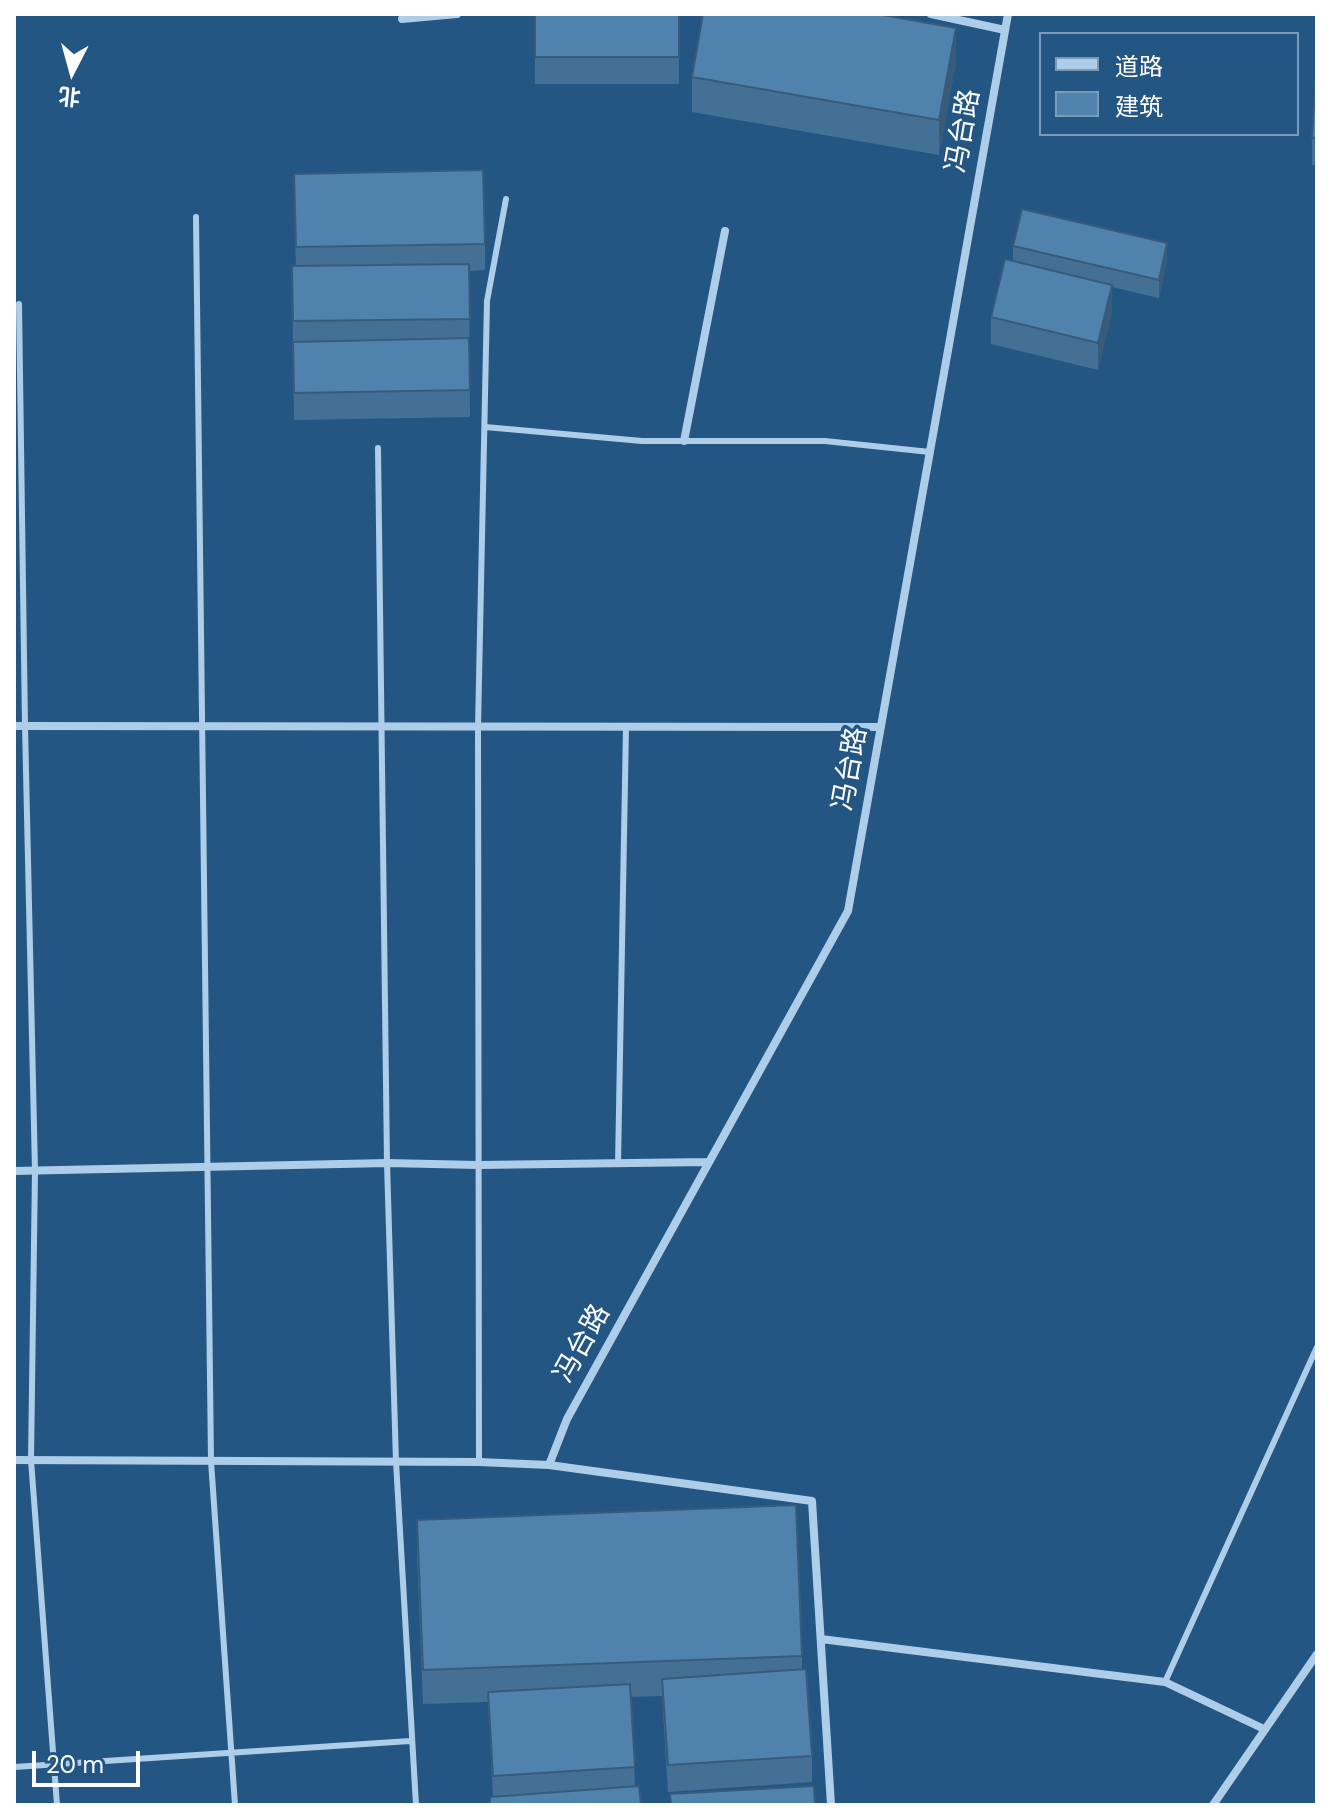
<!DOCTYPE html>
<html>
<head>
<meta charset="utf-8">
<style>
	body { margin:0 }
	#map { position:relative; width:1331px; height:1819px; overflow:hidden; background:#245684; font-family:"DM Sans","Noto Sans SC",sans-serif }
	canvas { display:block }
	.frame { position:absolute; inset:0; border:16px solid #fff; pointer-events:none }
	.legend { position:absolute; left:1039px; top:32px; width:260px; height:104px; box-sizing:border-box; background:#245684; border:2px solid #7c9ab5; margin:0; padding:10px 14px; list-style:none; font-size:24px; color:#fff }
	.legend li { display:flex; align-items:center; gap:16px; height:40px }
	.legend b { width:40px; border:2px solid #7c9ab5 }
	.north { position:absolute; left:32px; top:32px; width:80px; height:80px; -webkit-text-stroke:6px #245684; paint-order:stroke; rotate:186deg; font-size:22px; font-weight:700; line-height:32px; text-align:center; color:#fff }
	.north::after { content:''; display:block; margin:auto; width:28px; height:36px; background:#fff; clip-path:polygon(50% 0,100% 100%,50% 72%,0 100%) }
	.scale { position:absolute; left:32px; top:1751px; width:108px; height:36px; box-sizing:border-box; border:4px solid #fff; border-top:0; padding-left:10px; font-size:24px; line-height:28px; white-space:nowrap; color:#fff; -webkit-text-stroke:6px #245684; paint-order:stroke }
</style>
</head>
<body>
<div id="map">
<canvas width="1331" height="1819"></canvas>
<div class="frame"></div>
<ul class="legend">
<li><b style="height:10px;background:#adcde8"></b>道路</li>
<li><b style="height:22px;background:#5082ae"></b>建筑</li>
</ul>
<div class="north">北</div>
<div class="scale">20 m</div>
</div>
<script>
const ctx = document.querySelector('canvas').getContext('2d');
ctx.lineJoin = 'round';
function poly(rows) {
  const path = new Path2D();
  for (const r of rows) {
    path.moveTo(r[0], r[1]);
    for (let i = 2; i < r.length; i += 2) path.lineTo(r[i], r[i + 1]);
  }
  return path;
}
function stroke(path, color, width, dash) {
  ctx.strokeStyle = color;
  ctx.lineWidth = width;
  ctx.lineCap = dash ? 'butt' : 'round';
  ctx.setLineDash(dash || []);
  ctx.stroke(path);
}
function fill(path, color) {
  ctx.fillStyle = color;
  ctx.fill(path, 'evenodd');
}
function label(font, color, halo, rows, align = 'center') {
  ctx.font = font + ' "DM Sans","Noto Sans SC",sans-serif';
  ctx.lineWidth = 7;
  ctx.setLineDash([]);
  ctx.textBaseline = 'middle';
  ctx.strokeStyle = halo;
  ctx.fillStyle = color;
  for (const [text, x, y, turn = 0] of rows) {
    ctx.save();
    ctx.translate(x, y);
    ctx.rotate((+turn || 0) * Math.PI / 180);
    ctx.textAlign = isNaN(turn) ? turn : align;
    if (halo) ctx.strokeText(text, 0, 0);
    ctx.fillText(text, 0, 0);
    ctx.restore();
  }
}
stroke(poly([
	[196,217,211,1461,235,1805],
	[19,304,25,726,35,1171,31,1460,57,1805],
	[485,427,642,441,825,441,930,452],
	[378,448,387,1163,396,1462,416,1805],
	[618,1164,626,727],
	[479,1462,478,727,487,301,506,199],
	[1165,1682,1317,1347],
	[14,1767,410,1741]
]), '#adcde8', 6);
stroke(poly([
	[931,14,1005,30],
	[402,19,457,14],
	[684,441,725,231],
	[14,726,881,727],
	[14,1171,387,1163,478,1165,709,1162],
	[14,1460,479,1462,549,1465,812,1501,831,1805],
	[549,1465,567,1419,848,911,1008,14],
	[821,1639,1165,1682,1264,1729],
	[1213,1805,1317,1654]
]), '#adcde8', 8);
fill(poly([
	[535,14,679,14,679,84,535,84],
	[1317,58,1317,165,1312,165,1312,138],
	[956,62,939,155,692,112,692,77],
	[294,201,485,244,485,270,469,271,470,417,294,420,292,266,296,266],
	[1013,246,1167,261,1159,298,1112,287,1112,312,1098,370,991,344,991,317,1013,261],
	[417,1520,802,1656,802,1669,812,1756,812,1782,668,1792,662,1696,631,1697,635,1786,493,1797,488,1702,423,1704,417,1554]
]), '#457096');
fill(poly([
	[956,28,956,62,939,155,939,120],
	[1167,243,1167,261,1159,298,1159,280],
	[1112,285,1112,312,1098,370,1098,343]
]), '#385b7a');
const building = poly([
	[535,14,679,14,679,57,535,57,535,14],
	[703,14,877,14,956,28,939,120,692,77,703,14],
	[1317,58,1317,138,1312,138,1317,58],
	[483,170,485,244,296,247,294,174,483,170],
	[1022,209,1167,243,1159,280,1013,246,1022,209],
	[1005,259,1112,285,1098,343,991,317,1005,259],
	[469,264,470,319,293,321,292,266,469,264],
	[469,338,470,390,294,393,293,342,469,338],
	[796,1505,802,1656,423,1670,417,1520,796,1505],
	[806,1669,812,1756,668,1765,662,1679,806,1669],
	[630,1684,635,1767,493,1776,488,1692,630,1684],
	[639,1786,641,1805,490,1805,490,1797,639,1786],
	[814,1786,815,1805,671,1805,670,1794,814,1786]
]);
fill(building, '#5082ae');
stroke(building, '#385b7a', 2);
label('28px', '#fff', '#245684', [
	["冯台路",964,131,-80],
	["冯台路",851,769,-80],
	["冯台路",583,1344,-61]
]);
</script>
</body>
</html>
